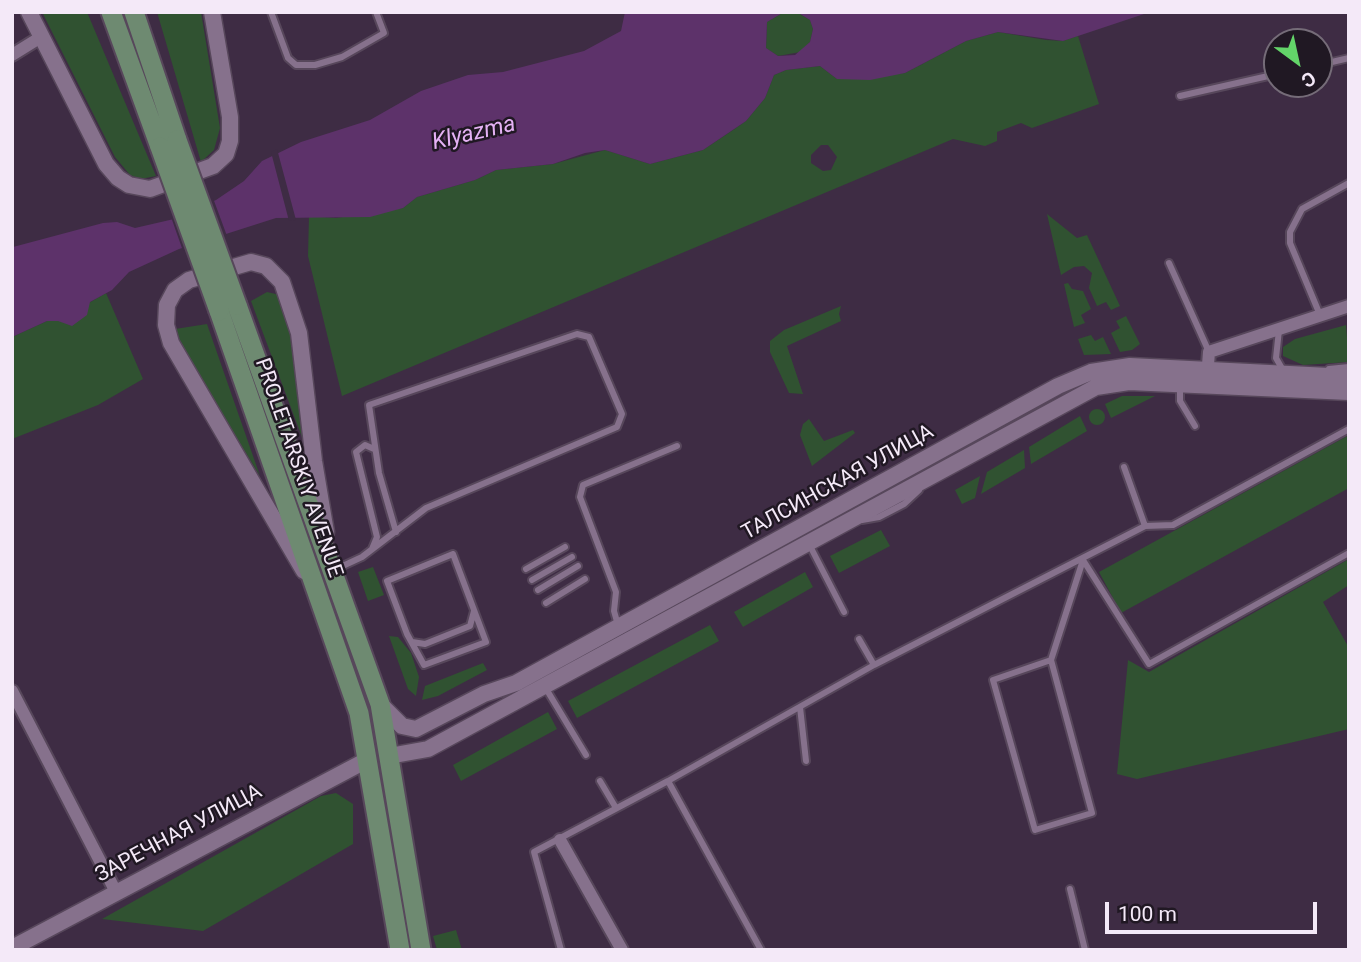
<!DOCTYPE html>
<html>
<head>
<meta charset="utf-8">
<style>
	body { margin:0 }
	#map { position:relative; width:1361px; height:962px; overflow:hidden; background:#3e2c44; font-family:Roboto,sans-serif }
	canvas { display:block }
	.frame { position:absolute; inset:0; border:14px solid #f4e9f8; pointer-events:none }
	.north { position:absolute; left:1263px; top:28px; width:70px; height:70px; box-sizing:border-box; background:#201823; border:2px solid #756c78; border-radius:50%; rotate:147deg; font-size:19px; font-weight:700; line-height:28px; text-align:center; color:#f4e9f8 }
	.north::after { content:''; display:block; margin:auto; width:24px; height:32px; background:#63d469; clip-path:polygon(50% 0,100% 100%,50% 72%,0 100%) }
	.scale { position:absolute; left:1105px; top:902px; width:212px; height:32px; box-sizing:border-box; border:4px solid #f4e9f8; border-top:0; padding-left:9px; font-size:21px; line-height:24px; white-space:nowrap; color:#f4e9f8; -webkit-text-stroke:5px #201823; paint-order:stroke }
</style>
</head>
<body>
<div id="map">
<canvas width="1361" height="962"></canvas>
<div class="frame"></div>
<div class="north">С</div>
<div class="scale">100 m</div>
</div>
<script>
const ctx = document.querySelector('canvas').getContext('2d');
ctx.lineJoin = 'round';
function fill(path, color) {
  ctx.fillStyle = color;
  ctx.fill(path, 'evenodd');
}
function poly(rows) {
  const path = new Path2D();
  for (const r of rows) {
    if (r.length === 3) {
      path.moveTo(r[0] + r[2], r[1]);
      path.arc(r[0], r[1], r[2], 0, 2 * Math.PI);
      continue;
    }
    path.moveTo(r[0], r[1]);
    for (let i = 2; i < r.length; i += 2) path.lineTo(r[i], r[i + 1]);
  }
  return path;
}
function stroke(path, color, width, dash) {
  ctx.strokeStyle = color;
  ctx.lineWidth = width;
  ctx.lineCap = dash ? 'butt' : 'round';
  ctx.setLineDash(dash || []);
  ctx.stroke(path);
}
function label(font, color, halo, rows, align = 'center') {
  ctx.font = font + ' Roboto,sans-serif';
  ctx.lineWidth = 5;
  ctx.setLineDash([]);
  ctx.textBaseline = 'middle';
  ctx.strokeStyle = halo;
  ctx.fillStyle = color;
  for (const [text, x, y, turn = 0] of rows) {
    ctx.save();
    ctx.translate(x, y);
    ctx.rotate((+turn || 0) * Math.PI / 180);
    ctx.textAlign = isNaN(turn) ? turn : align;
    if (halo) ctx.strokeText(text, 0, 0);
    ctx.fillText(text, 0, 0);
    ctx.restore();
  }
}
fill(poly([
	[42,12,87,12,156,176,141,179,130,175,115,157],
	[157,12,201,12,220,128,214,150,201,162],
	[784,12,797,12,810,20,813,29,810,42,800,52,778,56,766,48,767,22],
	[998,32,1046,40,1063,41,1078,36,1099,104,1032,128,1021,123,997,132,997,141,985,146,953,139,342,396,308,256,309,216,336,218,403,208,417,197,475,180,496,170,553,164,605,150,650,164,703,150,733,130,746,121,765,98,774,75,786,70,820,66,837,79,905,73,966,41],
	[821,145,828,145,837,157,831,170,823,171,811,163,811,155],
	[1047,214,1077,238,1087,235,1120,306,1111,310,1106,302,1097,306,1089,288,1092,273,1084,266,1074,267,1061,275],
	[1068,283,1072,289,1083,291,1091,309,1081,315,1085,323,1074,327,1064,284],
	[267,292,280,295,289,326,303,440,251,301],
	[106,293,143,379,98,405,12,439,12,337,47,321,58,321],
	[841,306,839,314,841,321,787,346,803,394,789,393,770,352,770,341,784,330],
	[1126,316,1140,344,1132,350,1120,352,1111,333,1120,328,1116,321],
	[207,324,260,476,187,357,175,329],
	[1346,325,1349,362,1303,365,1283,356,1283,347,1295,339],
	[1091,335,1095,341,1103,337,1111,354,1084,355,1078,339],
	[1122,396,1155,396,1111,418,1105,404],
	[1097,417,8],
	[1080,416,1087,431,1031,464,1029,447],
	[809,419,824,441,853,430,855,433,812,466,800,435,803,424],
	[1349,435,1349,488,1121,613,1099,572],
	[1024,450,1025,468,981,494,987,472],
	[980,476,975,498,962,504,955,490],
	[881,530,890,546,839,573,830,556],
	[1349,559,1349,585,1323,602,1349,648,1349,729,1137,779,1117,774,1128,660,1149,672],
	[373,567,384,595,368,601,358,572],
	[805,572,813,587,743,627,734,612],
	[710,625,719,641,577,718,568,701],
	[389,636,398,637,411,653,419,677,416,696,408,689],
	[483,663,487,670,438,696,422,700,425,686],
	[548,712,557,729,461,781,453,765],
	[336,793,353,804,353,844,203,931,102,919,321,796],
	[456,930,462,950,437,950,433,936]
]), '#305231');
fill(poly([
	[625,12,784,12,767,22,766,48,778,56,795,55,810,42,813,29,810,20,797,12,1150,12,1063,41,998,32,966,41,905,73,870,80,837,79,820,66,786,70,774,75,765,98,746,121,703,150,650,164,605,150,585,153,553,164,496,170,475,180,417,197,403,208,370,217,276,218,179,249,129,272,112,290,90,302,87,315,72,326,58,321,47,321,12,337,13,247,103,223,117,222,135,228,174,219,216,200,244,181,262,161,301,142,370,120,421,91,468,75,503,72,584,51,621,31]
]), '#5d326a');
fill(poly([
	[277,149,296,220,289,221,271,152],
	[213,198,227,236,183,251,171,217]
]), '#3e2c44');
const lane = poly([
	[271,12,288,58,296,65,315,65,342,57,384,33,376,12],
	[1319,65,1349,58],
	[1180,96,1277,74],
	[1169,263,1209,352],
	[1320,315,1290,243,1290,232,1302,209,1349,183],
	[1279,330,1276,358,1284,372],
	[1329,369,1349,367],
	[1180,386,1180,401,1195,426],
	[1124,467,1145,526],
	[862,520,879,517,904,504,919,490],
	[809,544,844,612],
	[372,549,377,537,356,452,365,445,374,449],
	[453,554,486,642,424,665,407,634,387,581,453,554],
	[1083,560,1149,664,1349,553],
	[526,569,565,547],
	[334,570,362,557,426,508,617,427,622,414,589,337,577,334,369,405,379,473,396,532],
	[532,580,572,557],
	[538,590,578,566],
	[546,603,585,579],
	[618,625,614,611,616,592,580,497,583,485,677,446],
	[859,639,874,665],
	[412,642,425,644,470,626,474,611],
	[1051,660,993,680,1035,830,1092,813,1051,660,1083,560],
	[545,687,586,755],
	[800,707,806,761],
	[600,781,616,808],
	[668,781,761,950],
	[1070,889,1085,950],
	[561,950,534,852,668,781,874,665,1145,526,1173,525,1349,429]
]);
const street = poly([
	[12,55,41,37],
	[1207,378,1209,352,1349,306],
	[12,691,116,892],
	[560,840,622,950]
]);
const secondary = poly([
	[29,12,106,164,118,178,129,185,150,189,213,166,226,154,230,141,230,117,212,12],
	[304,571,171,343,166,325,167,305,175,290,189,280,251,262,266,266,282,282,299,333,314,461,326,532],
	[380,704,402,726,416,729,484,694,516,683,1058,386,1091,372,1130,366,1349,377],
	[389,756,428,749,1096,387,1129,382,1349,392],
	[12,948,367,760]
]);
const primary = poly([
	[111,12,160,147],
	[134,12,177,140],
	[237,305,380,704,421,950],
	[219,311,359,713,400,950]
]);
stroke(lane, '#57475b', 10);
stroke(street, '#57475b', 16);
stroke(secondary, '#57475b', 19);
stroke(primary, '#57475b', 23);
stroke(lane, '#86718c', 6);
stroke(street, '#86718c', 12);
stroke(secondary, '#86718c', 16);
stroke(primary, '#6e8a71', 19);
const primaryBridge = poly([
	[177,140,237,305],
	[160,147,219,311]
]);
stroke(primaryBridge, '#57475b', 23, []);
stroke(primaryBridge, '#6e8a71', 19);
label('21px', '#f4e9f8', '#201823', [
	["PROLETARSKIY AVENUE",298,468,71],
	["ТАЛСИНСКАЯ УЛИЦА",838,483,-29],
	["ЗАРЕЧНАЯ УЛИЦА",179,834,-28]
]);
label('italic 23px', '#e5b2f5', '#201823', [
	["Klyazma",474,134,-13]
]);
</script>
</body>
</html>
